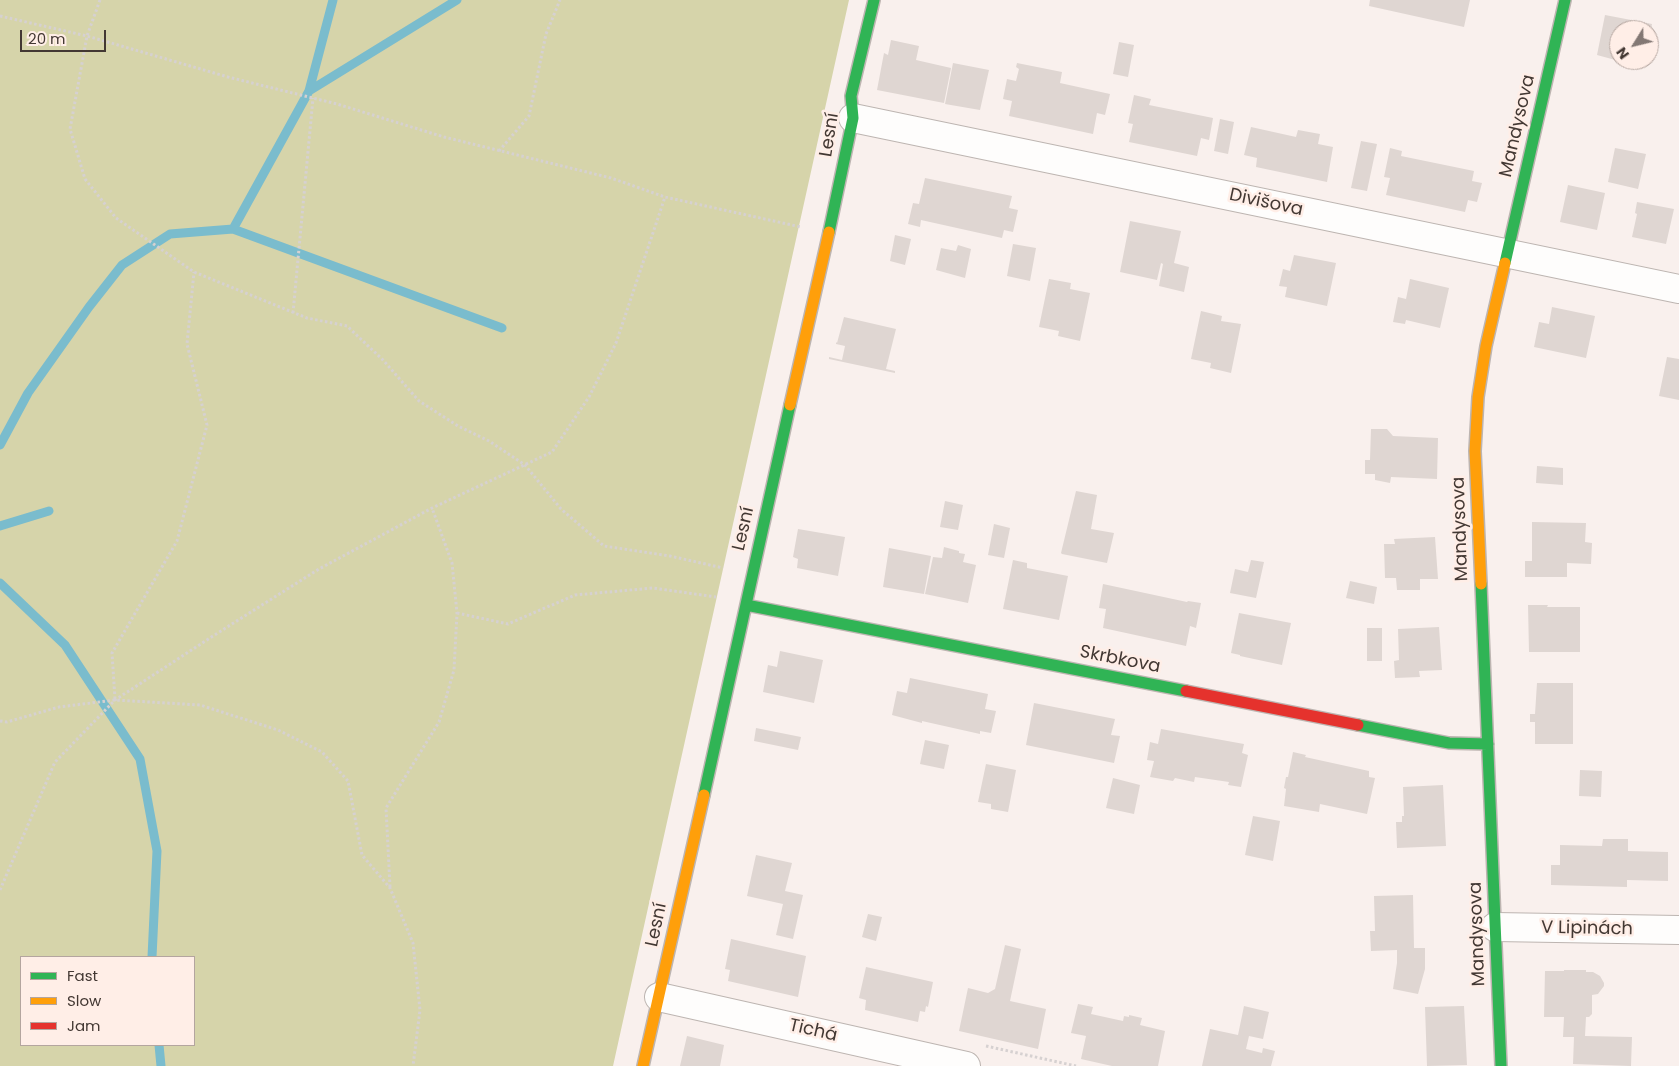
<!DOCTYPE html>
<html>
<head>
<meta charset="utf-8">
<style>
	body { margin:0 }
	#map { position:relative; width:1679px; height:1066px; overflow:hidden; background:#f9f0ed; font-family:Poppins,sans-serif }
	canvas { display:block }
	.legend { position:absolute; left:20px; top:956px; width:175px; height:90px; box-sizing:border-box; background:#ffeee7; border:1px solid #b4a59f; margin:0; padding:6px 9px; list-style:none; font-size:15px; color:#433833 }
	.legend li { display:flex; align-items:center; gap:10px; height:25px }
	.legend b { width:25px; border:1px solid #b4a59f }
	.north { position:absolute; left:1609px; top:20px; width:50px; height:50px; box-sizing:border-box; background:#ffeee7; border:1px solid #b4a59f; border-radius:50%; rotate:234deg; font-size:14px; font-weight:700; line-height:20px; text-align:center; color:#433833 }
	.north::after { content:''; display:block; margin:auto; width:18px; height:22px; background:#837874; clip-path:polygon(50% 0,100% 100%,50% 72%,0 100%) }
	.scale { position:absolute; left:20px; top:30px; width:86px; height:22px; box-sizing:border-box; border:2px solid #433833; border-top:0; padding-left:6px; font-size:15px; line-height:18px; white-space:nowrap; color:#433833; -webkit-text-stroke:4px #ffeee7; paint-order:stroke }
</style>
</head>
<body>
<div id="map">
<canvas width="1679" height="1066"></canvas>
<ul class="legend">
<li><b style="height:6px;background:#30b455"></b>Fast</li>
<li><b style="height:6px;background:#ff9f0a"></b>Slow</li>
<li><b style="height:6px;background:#e5322d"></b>Jam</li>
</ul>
<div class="north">N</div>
<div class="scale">20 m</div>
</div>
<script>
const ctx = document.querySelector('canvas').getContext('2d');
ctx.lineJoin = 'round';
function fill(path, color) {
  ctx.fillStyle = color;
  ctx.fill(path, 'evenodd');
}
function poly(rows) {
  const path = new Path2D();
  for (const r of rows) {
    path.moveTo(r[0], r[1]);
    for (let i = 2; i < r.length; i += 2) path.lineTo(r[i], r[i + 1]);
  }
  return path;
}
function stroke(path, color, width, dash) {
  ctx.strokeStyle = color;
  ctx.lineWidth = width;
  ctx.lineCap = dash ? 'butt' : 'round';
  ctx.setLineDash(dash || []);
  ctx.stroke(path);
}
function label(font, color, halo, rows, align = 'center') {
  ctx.font = font + ' Poppins,sans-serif';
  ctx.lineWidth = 5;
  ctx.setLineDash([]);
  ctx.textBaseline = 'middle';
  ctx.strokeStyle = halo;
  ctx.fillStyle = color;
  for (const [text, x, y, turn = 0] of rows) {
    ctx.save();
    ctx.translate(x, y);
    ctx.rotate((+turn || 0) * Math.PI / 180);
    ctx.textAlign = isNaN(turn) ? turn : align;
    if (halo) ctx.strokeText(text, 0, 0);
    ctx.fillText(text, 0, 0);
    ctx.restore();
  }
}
fill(poly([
	[0,0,849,0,613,1066,0,1066],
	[21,957,194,957,194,1045,21,1045]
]), '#d6d4aa');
stroke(poly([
	[309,91,457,0],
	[233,229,309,91,333,0],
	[0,445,28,393,89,307,122,265,170,234,233,229,502,328],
	[0,526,49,511],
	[0,583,65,645,140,759,157,851,152,957],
	[159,1045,161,1066]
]), '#7abccd', 9);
fill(poly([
	[1370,0,1470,0,1464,27,1369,6],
	[1605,15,1652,24,1650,36,1649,30,1619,30,1619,61,1597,55],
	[891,40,919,46,916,60,951,68,944,103,877,90,884,53,888,55],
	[1119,42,1134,45,1128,77,1113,74],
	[1620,60,1645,60,1643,66,1623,63],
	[953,63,989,70,980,110,945,104],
	[1017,63,1062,72,1060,83,1110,94,1105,115,1097,113,1093,134,1009,116,1012,101,1003,99,1007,79,1016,81,1019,69,1016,67],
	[1134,95,1151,99,1149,105,1213,118,1209,140,1201,138,1197,156,1129,142,1133,124,1128,123],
	[1220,119,1234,122,1228,154,1214,151],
	[1251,127,1296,137,1298,130,1320,134,1318,144,1333,147,1327,182,1256,167,1257,158,1244,155],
	[1361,141,1377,144,1367,191,1351,188],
	[1390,148,1402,151,1401,156,1474,171,1472,181,1482,183,1477,202,1468,200,1465,212,1386,195,1390,178,1384,177],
	[1615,148,1646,154,1638,189,1608,182],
	[925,178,1012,196,1009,208,1018,210,1013,232,1004,230,1002,238,921,220,920,227,908,224,913,203,919,204],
	[1568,185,1605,193,1597,230,1560,222],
	[1637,202,1674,209,1666,244,1632,237,1637,214,1635,213],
	[1130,221,1181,231,1174,263,1189,267,1184,292,1159,286,1163,264,1161,263,1157,280,1120,272],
	[895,235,911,239,905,265,890,261],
	[1013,244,1036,248,1030,281,1007,276],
	[958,245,971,249,965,278,936,270,941,248,956,251],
	[1294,255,1336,263,1327,306,1285,297,1287,287,1279,286,1283,269,1290,271],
	[1049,279,1071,283,1070,289,1090,293,1080,341,1058,336,1059,331,1039,327],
	[1410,279,1449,288,1440,328,1406,320,1405,324,1393,322,1398,297,1406,299],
	[1552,307,1595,316,1586,358,1534,347,1539,322,1549,324],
	[1201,311,1222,316,1221,321,1241,324,1231,373,1210,368,1211,363,1191,359],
	[844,317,896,329,886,369,895,371,895,373,829,359,829,357,842,360,845,346,836,344,836,342,837,343],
	[1667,357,1679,359,1679,400,1659,396],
	[1371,429,1387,429,1393,436,1438,438,1437,479,1391,477,1390,483,1375,480,1375,474,1365,474,1365,460,1370,460],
	[1537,466,1563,468,1563,485,1536,483],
	[1076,491,1097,495,1091,529,1114,533,1107,563,1062,554,1061,553],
	[945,501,963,505,958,530,940,527],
	[1532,522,1586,523,1585,542,1592,543,1591,564,1567,563,1567,577,1525,577,1525,561,1532,561],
	[994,524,1010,528,1004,558,988,555],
	[798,529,845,537,838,576,797,568,798,559,793,557],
	[1435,537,1438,579,1420,579,1420,590,1397,590,1396,578,1385,578,1384,544,1395,544,1394,539],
	[944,547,959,551,959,553,965,554,963,562,976,565,968,603,925,594,933,557,942,558],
	[889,548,931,556,924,594,883,587],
	[1013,560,1027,563,1027,568,1068,576,1059,620,1003,609],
	[1251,560,1264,562,1256,598,1230,593,1235,569,1248,572],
	[1350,581,1377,587,1374,604,1346,598],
	[1103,584,1187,602,1188,601,1201,603,1196,628,1190,626,1186,646,1103,628,1106,609,1099,608],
	[1528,605,1548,605,1547,607,1580,607,1580,652,1529,652],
	[1239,613,1291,623,1282,665,1240,656,1240,655,1231,653],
	[1439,627,1442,670,1419,671,1420,677,1395,678,1394,661,1399,660,1398,629],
	[1367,628,1382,628,1382,661,1367,661],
	[780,651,823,660,814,703,763,692,768,665,777,667],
	[910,678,988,694,985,709,996,711,991,733,980,731,980,734,922,721,922,723,892,715,897,691,907,693],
	[1537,683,1573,683,1573,744,1535,744,1535,722,1530,722,1530,714,1535,714],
	[1034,703,1115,719,1111,735,1120,736,1114,763,1026,745],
	[756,728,801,737,798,750,754,741],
	[1161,729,1244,744,1242,753,1248,755,1241,787,1228,785,1229,782,1195,777,1194,782,1175,778,1173,781,1150,777,1154,761,1147,760,1150,742,1158,744],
	[925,740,949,745,944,769,920,764],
	[1293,752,1306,755,1305,757,1369,771,1369,777,1375,778,1367,814,1320,804,1319,812,1284,806,1286,789,1284,788,1286,777,1288,777],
	[986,764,1016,770,1008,812,991,809,991,804,978,802],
	[1580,770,1602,771,1601,797,1579,796],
	[1113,778,1140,785,1134,814,1106,808],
	[1443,785,1446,846,1397,848,1396,822,1402,822,1402,816,1404,816,1403,787],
	[1253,816,1280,821,1273,861,1245,855],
	[1603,839,1628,839,1628,851,1668,852,1668,881,1627,880,1627,887,1551,885,1551,865,1560,865,1560,845,1602,846],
	[756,855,792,863,785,891,803,895,793,939,776,935,783,904,747,896],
	[1413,895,1414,948,1425,948,1425,969,1418,994,1393,989,1397,963,1397,950,1371,951,1370,931,1375,931,1374,896],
	[868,914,882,917,876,941,862,937],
	[731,939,806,956,798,997,728,981,730,970,725,969],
	[1005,945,1021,949,1010,1001,1046,1009,1038,1049,959,1031,968,988,988,993,995,989],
	[866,967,933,982,928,1007,926,1006,925,1012,920,1011,918,1022,865,1010,866,1000,859,998],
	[1564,970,1586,970,1586,972,1593,972,1600,976,1604,983,1604,986,1598,994,1592,995,1592,1014,1589,1017,1586,1017,1585,1036,1632,1037,1631,1066,1573,1064,1574,1037,1563,1037,1564,1017,1544,1017,1545,971,1564,971],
	[1078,1004,1093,1007,1091,1014,1123,1021,1124,1016,1129,1017,1129,1015,1142,1018,1140,1025,1165,1031,1158,1066,1112,1066,1081,1059,1086,1036,1071,1033],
	[1244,1006,1269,1012,1263,1039,1249,1036,1246,1049,1262,1053,1263,1048,1275,1051,1271,1066,1202,1066,1210,1029,1238,1035],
	[1464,1006,1467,1065,1427,1066,1425,1007],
	[687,1036,724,1045,720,1066,680,1066]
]), '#dfd6d2');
const street = poly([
	[853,118,1679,289],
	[1495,927,1679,930],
	[659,997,966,1066]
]);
const fast = poly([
	[829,232,853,118,851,96,874,0],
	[1505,263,1565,0],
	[1481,584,1501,1066],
	[746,605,1186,691],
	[1358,725,1449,743,1488,744],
	[704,795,790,405]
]);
const slow = poly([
	[790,405,829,232],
	[1481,584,1475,451,1478,397,1486,346,1505,263],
	[643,1066,704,795]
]);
const jam = poly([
	[1186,691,1358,725]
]);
stroke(street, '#bdb5b1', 30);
stroke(fast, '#bdb5b1', 14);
stroke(slow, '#bdb5b1', 14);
stroke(jam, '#bdb5b1', 14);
stroke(poly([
	[100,0,87,36,70,129,85,179,116,218,194,272,307,318,347,326,383,360,419,401,458,426,489,441,525,465,561,509,604,546,670,556,723,568],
	[0,16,87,36,228,77,337,104,444,137,611,178,665,197,801,227],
	[499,151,529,116,546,34,560,0],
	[293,313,313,98],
	[457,613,508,624,575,595,653,588,716,597],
	[115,699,112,653,177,541,207,425,187,344,194,272],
	[0,721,7,722,59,707,115,700,200,705,278,730,322,752,348,781,362,855,390,888,413,943,420,1010,413,1066],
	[390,887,386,808,439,722,454,670,457,613,452,563,432,508],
	[0,890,55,762,115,700,213,636,319,569,432,508,552,452,589,397,616,343,665,197],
	[986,1046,1076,1066]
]), '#d6d1d1', 3, [2.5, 2.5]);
stroke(street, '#fefdfc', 28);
stroke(fast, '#30b455', 11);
stroke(slow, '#ff9f0a', 11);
stroke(jam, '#e5322d', 11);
label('18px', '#433833', '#ffeee7', [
	["Mandysova",1518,126,-77],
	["Lesní",830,135,-81],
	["Divišova",1266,203,12],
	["Lesní",744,529,-77],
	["Mandysova",1461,529,-92],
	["Skrbkova",1120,660,11],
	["Lesní",657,925,-78],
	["V Lipinách",1587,929,1],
	["Mandysova",1478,934,-92],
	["Tichá",813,1031,13]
]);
</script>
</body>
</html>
